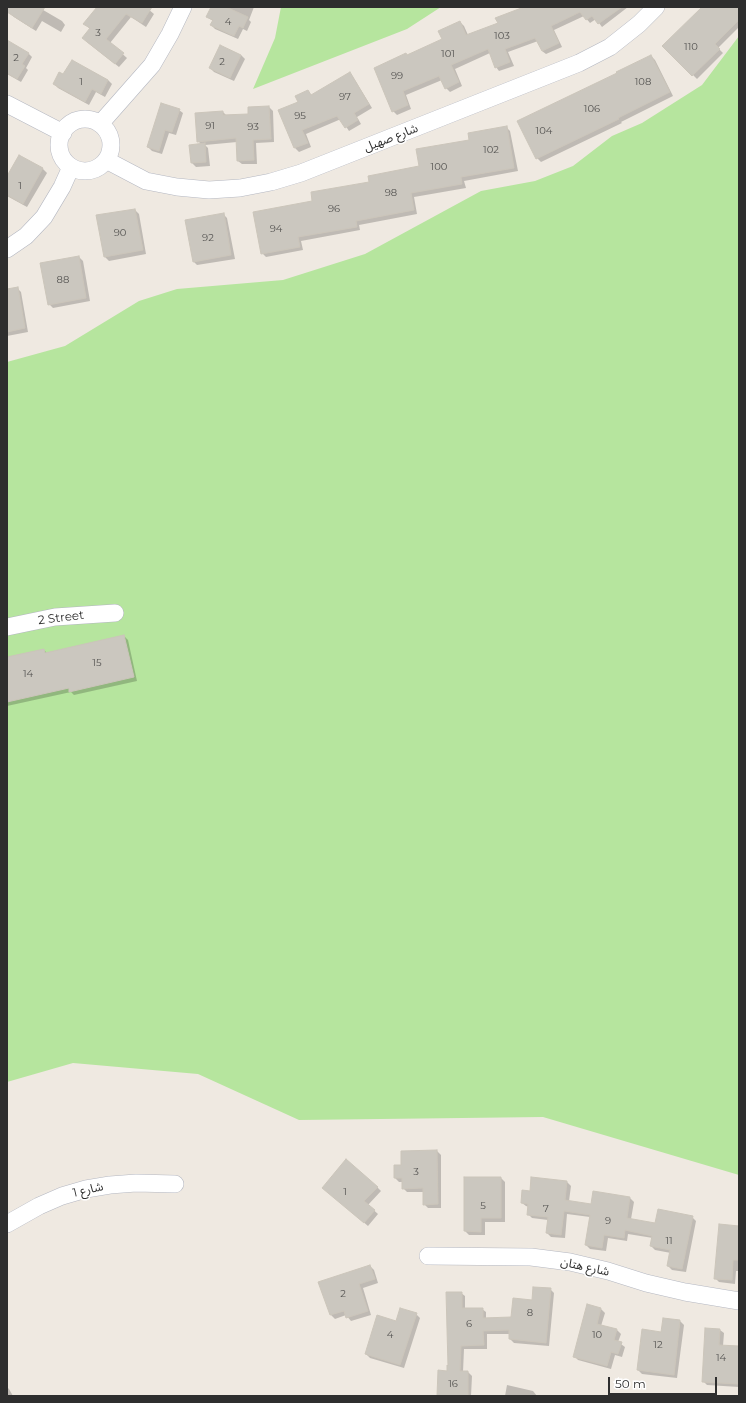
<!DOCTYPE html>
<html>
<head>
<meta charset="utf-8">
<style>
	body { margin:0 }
	#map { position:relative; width:746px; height:1403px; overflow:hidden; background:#efe9e1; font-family:Montserrat,sans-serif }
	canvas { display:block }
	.frame { position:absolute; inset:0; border:8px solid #2e2e2e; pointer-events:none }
	.scale { position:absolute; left:608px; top:1377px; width:109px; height:18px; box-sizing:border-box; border:2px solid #2e2e2e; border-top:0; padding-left:5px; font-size:12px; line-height:14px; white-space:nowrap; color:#2e2e2e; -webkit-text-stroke:3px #fff; paint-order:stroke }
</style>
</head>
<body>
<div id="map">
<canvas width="746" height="1403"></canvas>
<div class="frame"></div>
<div class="scale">50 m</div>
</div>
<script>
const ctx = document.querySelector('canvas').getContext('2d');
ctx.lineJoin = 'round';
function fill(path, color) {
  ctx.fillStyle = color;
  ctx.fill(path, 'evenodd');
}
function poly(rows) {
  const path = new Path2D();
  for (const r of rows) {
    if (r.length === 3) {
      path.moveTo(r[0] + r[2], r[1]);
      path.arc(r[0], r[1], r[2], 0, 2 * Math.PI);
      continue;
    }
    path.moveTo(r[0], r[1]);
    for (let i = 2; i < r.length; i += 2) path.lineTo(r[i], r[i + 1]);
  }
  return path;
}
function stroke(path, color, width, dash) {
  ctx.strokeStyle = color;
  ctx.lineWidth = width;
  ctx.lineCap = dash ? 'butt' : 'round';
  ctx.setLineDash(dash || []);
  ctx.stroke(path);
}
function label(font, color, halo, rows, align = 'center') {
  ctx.font = font + ' Montserrat,"Noto Sans Arabic",sans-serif';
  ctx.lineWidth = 3;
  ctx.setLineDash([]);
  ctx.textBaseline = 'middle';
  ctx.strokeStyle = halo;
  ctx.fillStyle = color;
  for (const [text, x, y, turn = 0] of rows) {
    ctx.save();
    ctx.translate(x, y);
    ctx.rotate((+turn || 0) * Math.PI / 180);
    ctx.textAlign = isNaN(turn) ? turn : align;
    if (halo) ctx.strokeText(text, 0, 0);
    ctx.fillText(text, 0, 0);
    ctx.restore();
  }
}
fill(poly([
	[281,7,441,7,407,29,253,89,275,38],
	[739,36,739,1175,543,1117,299,1120,198,1074,73,1063,7,1082,7,362,65,346,139,301,177,289,283,280,365,254,481,191,535,181,573,166,612,136,642,123,702,85]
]), '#b6e59e');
fill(poly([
	[14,7,38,7,62,21,65,25,61,32,42,21,36,31,14,17,10,13],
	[104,7,149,7,148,9,154,14,146,27,131,17,110,43,127,58,119,67,87,42,90,29,85,24],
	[212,7,254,7,249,20,251,22,247,31,243,29,238,39,215,29,211,25,213,21,207,17],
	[526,7,628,7,602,27,596,19,590,23,584,16,554,30,562,47,546,54,542,51,538,41,508,52,514,66,499,71,496,67,490,53,455,69,462,86,450,92,446,88,442,80,406,95,411,109,397,115,393,111,408,56,443,40,460,22,464,26,468,35,499,24],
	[703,7,739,7,739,27,718,48,723,53,697,79,664,46],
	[7,41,28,53,32,57,26,68,28,70,21,82,7,74],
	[241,55,245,59,234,81,214,72,210,68],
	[651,56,655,60,673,96,621,122,622,123,541,162,537,158,618,73],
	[72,61,108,80,112,84,105,97,96,92,89,105,58,88,54,84,64,76],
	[349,73,353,77,372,108,357,117,361,124,349,131,341,119,306,134,311,147,299,152,295,148,280,111,299,102,308,91,312,96],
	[269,107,273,111,274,142,256,143,257,164,242,164,238,161,237,142,205,145,208,148,210,166,196,167,192,163,190,146,202,145,198,141,223,112,227,116,249,115],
	[179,110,183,113,176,135,169,133,162,154,152,151,148,147],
	[506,127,510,131,518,171,464,181,466,188,414,197,417,214,359,225,360,230,301,241,303,250,266,257,262,253,313,202,370,183,421,167],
	[19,156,43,169,47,173,27,207,7,196,7,178],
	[135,210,139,214,146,254,109,261,105,257],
	[223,214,227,218,235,259,197,265,193,261],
	[79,257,83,261,90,301,53,308,49,304],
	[17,288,21,292,28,332,7,336,7,290],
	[124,636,128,640,137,681,74,695,71,692,7,706,7,658,44,650,47,653],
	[437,1151,441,1155,441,1208,428,1208,424,1204,424,1192,407,1192,403,1188,403,1182,399,1182,395,1178,403,1166],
	[501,1178,505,1182,505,1222,485,1222,485,1235,469,1235,465,1231],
	[567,1182,571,1186,569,1201,592,1206,630,1198,634,1202,631,1219,655,1224,692,1217,696,1221,686,1272,672,1270,668,1266,671,1253,655,1250,651,1246,653,1238,628,1234,627,1241,608,1238,606,1251,590,1249,586,1245,590,1217,567,1214,565,1238,551,1237,547,1233,548,1220,532,1218,528,1214,529,1207,526,1206,522,1203,531,1192],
	[377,1187,381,1191,368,1205,378,1214,368,1226,327,1191],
	[739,1227,739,1271,736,1271,735,1284,719,1282,715,1278],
	[370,1266,374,1270,378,1283,363,1288,371,1315,351,1321,346,1315,335,1319,331,1315,320,1282],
	[550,1289,554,1293,549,1346,514,1343,510,1339,510,1334,487,1334,487,1349,464,1349,463,1372,468,1372,472,1376,471,1396,438,1396,448,1372,461,1293,465,1296,465,1309,482,1309,486,1312,486,1319,512,1318],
	[588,1306,601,1309,605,1313,601,1326,617,1330,621,1334,618,1342,625,1347,622,1357,615,1355,611,1369,578,1360,574,1356],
	[416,1314,420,1318,404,1368,370,1358,366,1354,397,1322],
	[680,1321,684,1325,677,1378,642,1374,638,1370],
	[720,1330,724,1333,723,1346,739,1347,739,1387,707,1385,703,1381],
	[507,1385,533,1391,537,1396,505,1396],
	[7,1387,9,1389,13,1396,7,1396]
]), '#0003');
const building = poly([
	[7,7,45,7,32,28,7,12,7,7],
	[97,7,152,7,142,23,126,14,106,39,124,53,115,64,82,38,90,28,83,24,97,7],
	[211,7,226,7,248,17,243,28,239,26,234,36,210,25,213,20,206,17,211,7],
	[524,7,622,7,598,24,592,16,586,20,580,12,551,26,559,43,542,51,535,38,505,49,510,62,495,68,488,49,451,65,459,82,445,89,439,76,403,91,408,105,392,112,374,68,406,53,407,55,442,39,438,31,460,21,466,35,498,23,495,18,524,7],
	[702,7,739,7,739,20,715,44,720,49,692,76,662,46,702,7],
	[7,40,29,53,22,64,25,66,17,79,7,73,7,40],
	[220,45,241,55,230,78,209,68,220,45],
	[651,55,670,92,618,118,619,119,536,159,517,121,617,73,616,72,651,55],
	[72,60,108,80,101,94,92,89,85,102,53,84,59,72,63,74,72,60],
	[350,72,369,104,354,113,358,120,345,128,337,116,302,130,308,143,294,148,278,110,298,102,295,96,308,90,311,95,350,72],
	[161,103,180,109,172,132,165,130,159,151,147,147,161,103],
	[269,106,271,139,253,140,254,160,237,161,236,138,197,142,195,113,223,111,223,115,248,114,248,107,269,106],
	[507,126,514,168,461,177,462,184,411,193,414,210,356,221,357,227,298,237,300,247,261,254,253,212,312,201,311,192,369,182,368,176,419,166,416,149,469,140,468,133,507,126],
	[205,143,206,162,191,163,189,145,205,143],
	[19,155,43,168,23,204,7,195,7,176,19,155],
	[135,209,143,250,104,257,96,215,135,209],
	[224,213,231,255,193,262,185,220,224,213],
	[79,256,86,298,48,305,40,263,79,256],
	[18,287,25,328,7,332,7,289,18,287],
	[124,635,134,677,69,692,69,688,7,702,7,657,44,649,45,653,124,635],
	[437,1150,438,1204,423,1205,423,1188,402,1189,402,1178,394,1178,394,1165,401,1165,401,1151,437,1150],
	[346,1159,378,1187,364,1201,375,1210,364,1223,322,1188,346,1159],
	[464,1177,501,1177,501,1218,481,1218,481,1232,464,1231,464,1177],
	[531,1177,567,1181,565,1200,591,1204,593,1191,630,1197,627,1218,655,1223,658,1209,693,1216,682,1269,667,1266,670,1250,650,1246,652,1236,625,1230,624,1238,604,1235,602,1248,585,1245,590,1215,564,1211,561,1235,546,1233,548,1217,527,1215,528,1204,521,1203,522,1190,530,1191,531,1177],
	[719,1224,739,1226,739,1260,733,1260,732,1280,714,1279,719,1224],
	[370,1265,375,1279,359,1284,368,1311,346,1318,344,1311,330,1315,318,1282,370,1265],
	[533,1287,551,1288,546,1343,509,1339,509,1330,483,1331,484,1345,461,1346,460,1371,468,1371,468,1396,437,1396,438,1370,447,1371,447,1365,448,1366,446,1292,462,1292,462,1308,483,1308,483,1318,511,1317,513,1298,532,1300,533,1287],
	[587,1304,601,1308,597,1324,617,1329,614,1340,622,1342,618,1354,611,1352,607,1366,573,1357,587,1304],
	[400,1308,417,1313,400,1365,365,1354,377,1315,396,1321,400,1308],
	[663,1318,680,1320,674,1375,637,1370,642,1329,661,1332,663,1318],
	[705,1328,720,1329,719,1345,739,1346,738,1384,702,1382,705,1328]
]);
fill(building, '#cbc7bf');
stroke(building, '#cbc5ba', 1);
const minor = poly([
	[7,104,63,133],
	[85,145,26],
	[100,124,152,65,170,34,183,7],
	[106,160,146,181,177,187,209,190,240,188,271,182,301,173,579,63,610,47,639,24,656,7],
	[7,249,26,236,44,217,62,187,71,167],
	[7,627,55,617,115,613],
	[7,1224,39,1206,62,1196,86,1189,110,1185,136,1183,175,1184],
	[428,1256,531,1257,570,1262,608,1271,646,1283,685,1292,739,1301]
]);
stroke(minor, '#b4b7c1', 18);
stroke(minor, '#fff', 17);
label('10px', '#555452', null, [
	["4",228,22],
	["3",98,33],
	["103",502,36],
	["110",691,47],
	["101",448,54],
	["2",16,58],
	["2",222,62],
	["99",397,76],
	["1",81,82],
	["108",643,82],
	["97",345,97],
	["106",592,109],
	["95",300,116],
	["91",210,126],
	["93",253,127],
	["104",544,131],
	["102",491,150],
	["100",439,167],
	["1",20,186],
	["98",391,193],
	["96",334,209],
	["94",276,229],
	["90",120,233],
	["92",208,238],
	["88",63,280],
	["15",97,663],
	["14",28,674],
	["3",416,1172],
	["1",345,1192],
	["5",483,1206],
	["7",546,1209],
	["9",608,1221],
	["11",669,1241],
	["2",343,1294],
	["8",530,1313],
	["6",469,1324],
	["4",390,1335],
	["10",597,1335],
	["12",658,1345],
	["14",721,1358],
	["16",453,1384]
]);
label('12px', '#2e2e2e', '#fff', [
	["شارع صهيل",391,138,-21],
	["2 Street",61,618,-7],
	["شارع 1",88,1190,-13],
	["شارع هتان",585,1267,12]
]);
</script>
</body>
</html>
